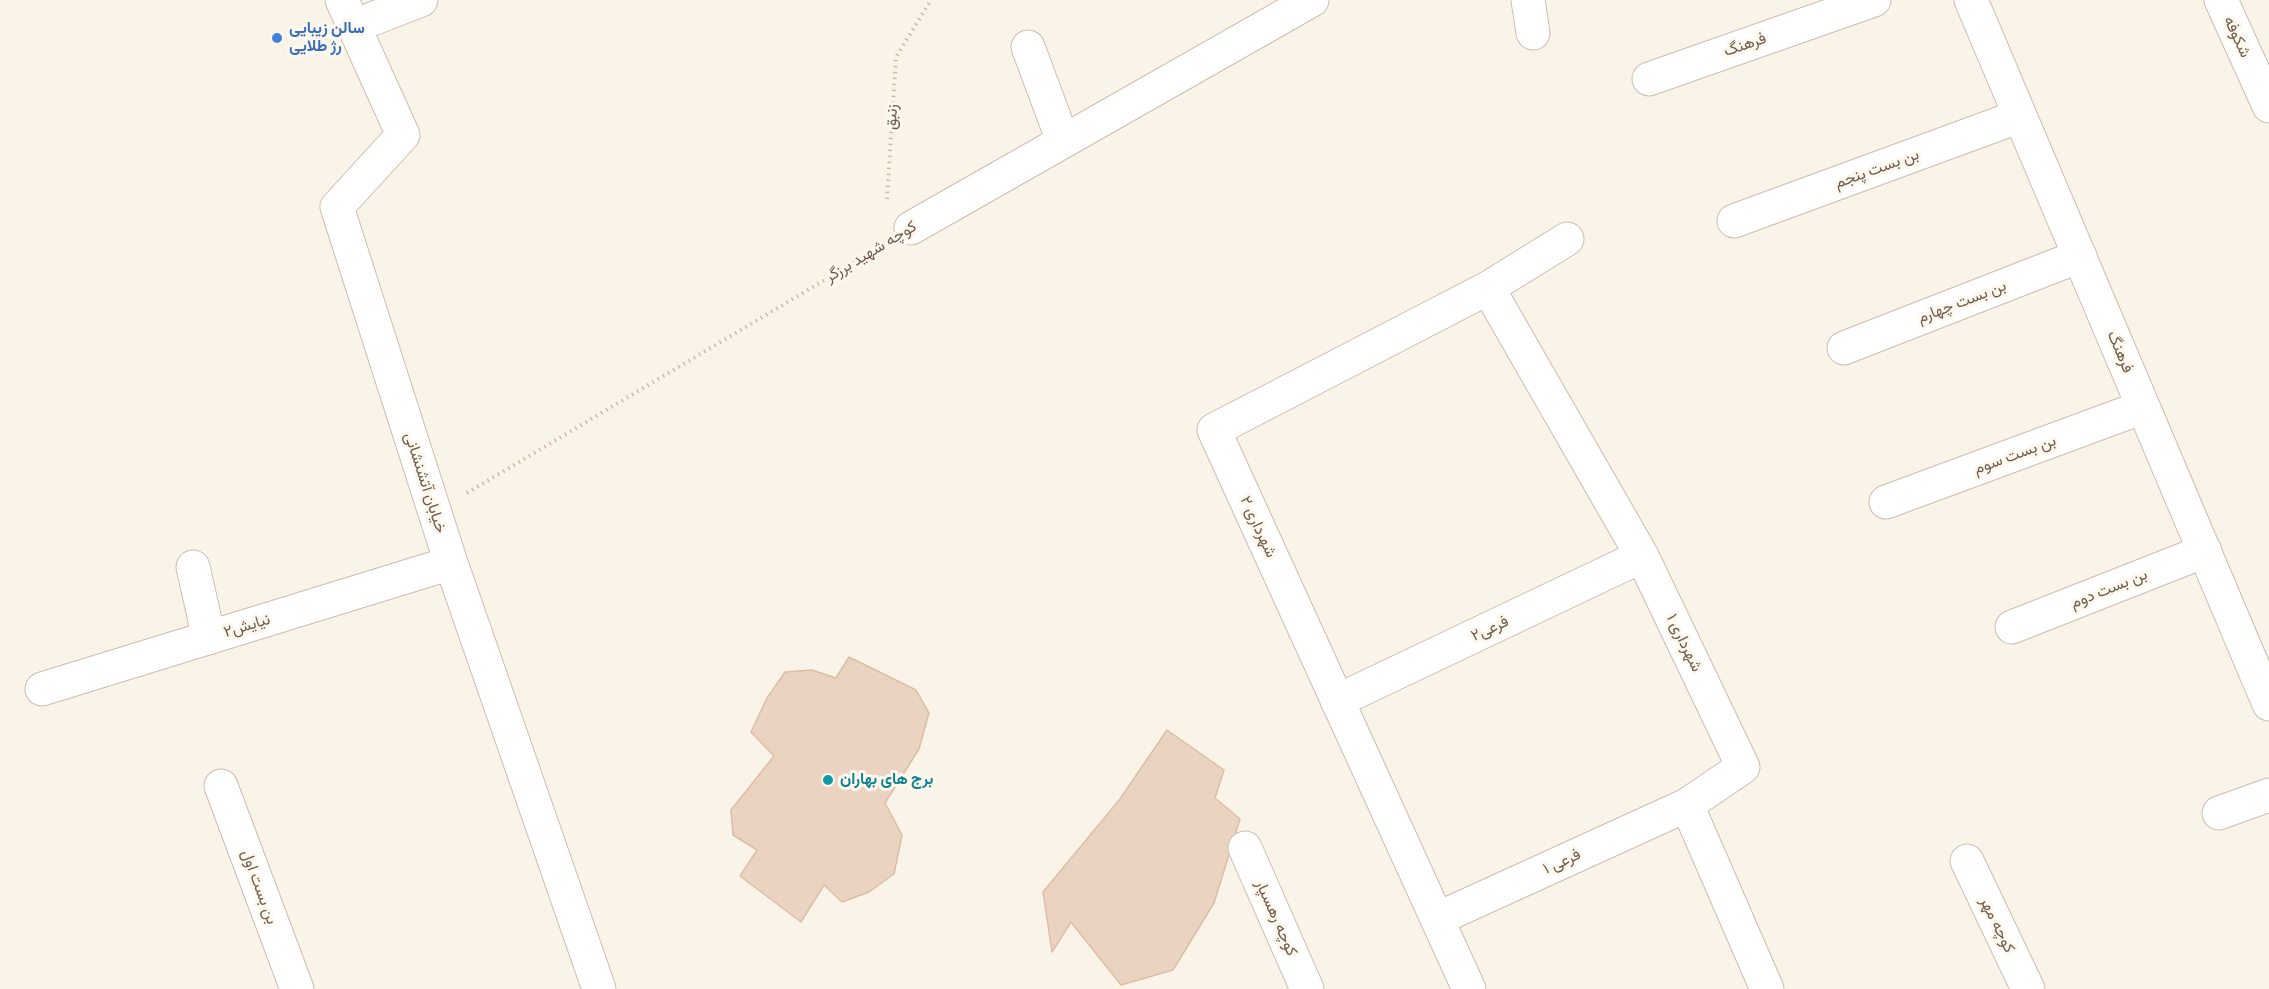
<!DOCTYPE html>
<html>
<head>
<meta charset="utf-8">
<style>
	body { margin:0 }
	canvas { display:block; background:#faf4e8 }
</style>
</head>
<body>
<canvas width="2269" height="989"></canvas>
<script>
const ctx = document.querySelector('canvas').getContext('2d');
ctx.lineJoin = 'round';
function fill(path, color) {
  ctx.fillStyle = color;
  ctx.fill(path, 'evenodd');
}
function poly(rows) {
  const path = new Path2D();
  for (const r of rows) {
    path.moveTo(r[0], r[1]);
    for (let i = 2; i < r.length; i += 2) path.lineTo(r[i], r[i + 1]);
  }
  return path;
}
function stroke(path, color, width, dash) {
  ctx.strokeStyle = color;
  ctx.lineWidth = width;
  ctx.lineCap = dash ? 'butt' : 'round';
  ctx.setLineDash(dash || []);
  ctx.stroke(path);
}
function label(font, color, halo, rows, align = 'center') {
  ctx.font = font + ' "Fira Sans Condensed",Vazirmatn,sans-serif';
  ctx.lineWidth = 6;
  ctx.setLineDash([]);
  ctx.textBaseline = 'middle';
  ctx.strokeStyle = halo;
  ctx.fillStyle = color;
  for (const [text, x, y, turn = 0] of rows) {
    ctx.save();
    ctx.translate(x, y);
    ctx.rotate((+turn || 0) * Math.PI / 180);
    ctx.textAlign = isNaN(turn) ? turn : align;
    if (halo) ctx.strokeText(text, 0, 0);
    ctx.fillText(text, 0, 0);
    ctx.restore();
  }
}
const building = poly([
	[849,657,916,690,929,713,919,749,885,803,902,835,894,874,869,892,842,902,824,885,801,922,740,876,757,850,733,835,731,810,774,756,751,732,767,698,785,672,812,670,836,678,849,657],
	[1167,730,1224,770,1215,798,1240,819,1214,903,1173,970,1121,985,1071,922,1052,952,1043,892,1120,799,1167,730]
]);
fill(building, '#ead4c1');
stroke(building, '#ddbea5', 1.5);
const minor = poly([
	[342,0,403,135,337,207,451,563,599,989],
	[1528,0,1533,33],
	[1971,0,2269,704],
	[2221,0,2269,106],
	[354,26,421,0],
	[1028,47,1063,141],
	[1649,79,1874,0],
	[1734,221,2020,116],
	[911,228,1312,0],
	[1488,288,1642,556,1743,767,1687,805,1767,989],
	[1844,348,2080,256],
	[1886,502,2143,407],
	[193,567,209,638],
	[2012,627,2205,551],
	[42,689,451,563],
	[1337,701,1642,556],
	[221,786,297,989],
	[2219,813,2269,795],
	[1245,848,1307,989],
	[1967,861,2028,989],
	[1437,919,1687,805],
	[1469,989,1214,430,1488,288,1567,239]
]);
stroke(minor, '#cbbdaf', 35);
stroke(poly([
	[887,199,896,57,931,0],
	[467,493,880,247]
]), '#d1b9a6', 4, [1.5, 4.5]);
stroke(minor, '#fff', 33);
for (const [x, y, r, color] of [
	[277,38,6,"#3f7fe0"],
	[828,780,6,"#0f9aa8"]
]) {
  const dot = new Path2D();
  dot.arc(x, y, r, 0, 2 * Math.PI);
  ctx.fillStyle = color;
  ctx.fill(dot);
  stroke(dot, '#fdf8ee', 2);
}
label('bold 16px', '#366cbe', '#fdf8ee', [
	["سالن زیبایی",289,29],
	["رژ طلایی",289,47]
], 'left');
label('16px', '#715d4f', '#fdf8ee', [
	["شکوفه",2237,37,65],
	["فرهنگ",1745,45,-19],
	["زنبق",892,117,-87],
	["بن بست پنجم",1877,169,-20],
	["کوچه شهید برزگر",871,252,-31],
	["بن بست چهارم",1962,302,-21],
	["فرهنگ",2120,352,67],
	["بن بست سوم",2015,455,-20],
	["خیابان آتشنشانی",425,483,72],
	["شهرداری ۲",1258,527,65],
	["بن بست دوم",2109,589,-22],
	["نیایش۲",247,626,-17],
	["فرعی۲",1490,629,-25],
	["شهرداری ۱",1684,643,64],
	["فرعی ۱",1562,862,-25],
	["بن بست اول",259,887,70],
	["کوچه رهسپار",1276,918,66],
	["کوچه مهر",1997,925,64]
]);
label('bold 16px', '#0d838f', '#fdf8ee', [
	["برج های بهاران",840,780]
], 'left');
</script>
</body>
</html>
